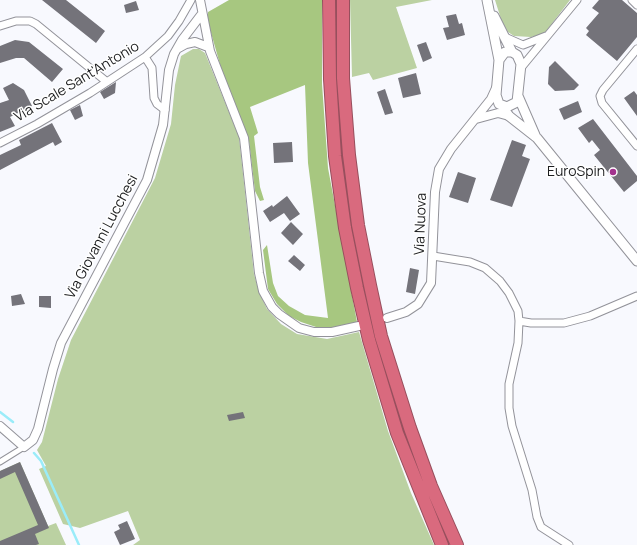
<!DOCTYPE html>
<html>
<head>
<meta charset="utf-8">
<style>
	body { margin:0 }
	canvas { display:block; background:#f8f9fe }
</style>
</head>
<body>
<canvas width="637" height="545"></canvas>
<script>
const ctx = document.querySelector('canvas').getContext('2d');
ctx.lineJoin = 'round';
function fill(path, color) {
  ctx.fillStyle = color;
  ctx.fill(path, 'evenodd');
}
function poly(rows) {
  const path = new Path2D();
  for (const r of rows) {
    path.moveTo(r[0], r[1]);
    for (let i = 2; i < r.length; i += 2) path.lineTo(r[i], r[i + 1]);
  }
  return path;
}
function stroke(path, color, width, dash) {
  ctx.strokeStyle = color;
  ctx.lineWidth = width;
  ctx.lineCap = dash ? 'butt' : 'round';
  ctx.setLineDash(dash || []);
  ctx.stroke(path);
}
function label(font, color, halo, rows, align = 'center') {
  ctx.font = font + ' Manrope,sans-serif';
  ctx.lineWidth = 3;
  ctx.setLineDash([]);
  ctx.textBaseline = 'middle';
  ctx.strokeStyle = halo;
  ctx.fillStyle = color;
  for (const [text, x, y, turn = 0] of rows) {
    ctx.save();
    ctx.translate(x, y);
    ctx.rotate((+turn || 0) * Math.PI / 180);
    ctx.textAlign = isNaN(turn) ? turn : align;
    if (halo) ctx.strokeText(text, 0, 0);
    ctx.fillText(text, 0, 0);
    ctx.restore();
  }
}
fill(poly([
	[350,0,432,0,396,7,417,68,373,80,369,73,352,77],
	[495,0,570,0,544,34,531,37,514,36,508,32,501,19],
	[193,49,199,49,205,53,239,137,254,274,259,292,267,309,281,324,297,334,327,339,359,332,388,431,411,493,434,545,133,545,140,540,128,511,80,528,63,524,39,469,46,466,37,450,42,442,58,379,71,340,155,178,171,124,175,85,181,56],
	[20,462,48,526,56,523,66,545,0,545,0,471]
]), '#bbd1a2');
fill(poly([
	[229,0,322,0,322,84,328,168,357,322,332,328,316,327,301,322,289,316,277,304,268,289,263,250,267,245,273,283,278,296,289,306,305,315,328,318,308,163,305,85,250,107,258,133,254,136,260,187,264,200,260,201,255,191,249,141,223,75,208,22,208,12]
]), '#a7c780');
stroke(poly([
	[0,412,13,422],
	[34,453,41,461,79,545]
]), '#9aecf9', 2.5);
fill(poly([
	[42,0,66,0,105,31,96,43],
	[599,0,622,0,637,13,637,37,617,61,586,35,589,31,586,28,599,13,592,8],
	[136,1,139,10,126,13,124,5],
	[456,14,459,24,462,23,465,35,447,40,443,28,449,27,446,16],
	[15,40,29,42,63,69,52,82,24,58,16,58,0,63,0,46],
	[426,42,432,58,423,62,417,45],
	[555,61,579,85,574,90,555,91,548,84,549,67],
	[416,73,421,94,403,98,398,78],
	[116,82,115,93,104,99,100,92],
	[13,83,24,90,32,106,10,117,15,126,0,132,0,103,9,100,3,88],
	[385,89,393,113,385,115,377,92],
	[634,91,637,95,637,116,624,98],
	[578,101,582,112,564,120,559,109],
	[80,105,83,116,75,120,70,110],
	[593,119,637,176,637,181,624,192,594,155,600,150,592,140,589,143,578,128],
	[52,123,62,142,55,146,53,142,0,170,0,155,21,145,19,140],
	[512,140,526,145,522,156,530,159,512,207,490,200],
	[292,142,293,162,274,163,273,143],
	[458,172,476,178,468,203,449,197],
	[287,196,300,214,290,221,284,213,270,222,263,211,272,205,273,207],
	[291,222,303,234,293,245,281,233],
	[294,255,305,265,300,271,288,261],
	[410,268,419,270,415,294,406,292],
	[21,294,25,304,12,306,11,296],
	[39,296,51,296,51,308,39,307],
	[243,412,245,418,229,421,227,415],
	[20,462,49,528,35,534,39,544,36,545,0,545,0,541,38,525,15,472,0,479,0,471],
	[127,521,135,539,120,545,114,532,120,529,118,525]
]), '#74737a');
const pedestrian = poly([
	[0,462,24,447]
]);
const minor = poly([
	[632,0,637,5],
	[0,26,16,21,30,21,36,24,107,82],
	[505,37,523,45,546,36],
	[637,49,603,90,600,96,602,103,637,146],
	[145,57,152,68,154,98,157,104,165,110],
	[520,69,577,0],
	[0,143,37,124,90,93,145,57,168,36,179,21,191,0],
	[433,256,470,262,485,268,500,281,509,293,518,311,519,321,531,323,564,323,590,316,637,296],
	[519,321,518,343,509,384,509,408,512,426,532,490,537,517,541,527,569,545]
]);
const tertiary = poly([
	[200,0,210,51,244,138,259,273,263,291,272,307,279,314,299,328,314,332,332,332,359,326],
	[177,49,186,44,195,42,208,47],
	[476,119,498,113,509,116],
	[387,318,406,312,418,304,431,283,435,192,439,169,451,149,491,99,496,88],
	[0,426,24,447,33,440,38,429,53,369,61,343,147,180,163,125,169,70,174,54,182,40,201,15]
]);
const secondary = poly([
	[487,0,499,60,496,95,499,104,507,107,517,102,521,64,517,55,512,52,505,52,499,60],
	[494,16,512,52],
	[518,96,535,135],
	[502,106,509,116,537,138,637,261]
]);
const motorway = poly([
	[329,0,330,79,335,156,345,228,357,288,369,340,397,433,442,545],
	[343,0,343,78,349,155,358,225,370,285,381,336,410,428,431,486,457,545]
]);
stroke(pedestrian, '#93939a', 7);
stroke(minor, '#93939a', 9);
stroke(tertiary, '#93939a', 10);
stroke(secondary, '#93939a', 11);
stroke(motorway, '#974f5d', 14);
stroke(pedestrian, '#fff', 5);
stroke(minor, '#fff', 7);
stroke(tertiary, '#fff', 8);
stroke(secondary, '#fff', 9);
stroke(motorway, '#d96a7e', 12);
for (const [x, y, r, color] of [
	[613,172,4,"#a3328e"]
]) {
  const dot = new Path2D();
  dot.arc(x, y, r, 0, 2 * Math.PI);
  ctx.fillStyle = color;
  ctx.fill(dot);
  stroke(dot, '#fff', 1.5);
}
label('14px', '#1c1d1f', '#fff', [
	["Via Scale Sant'Antonio",77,82,-31],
	["Via Nuova",421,224,-88],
	["Via Giovanni Lucchesi",102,237,-62]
]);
label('14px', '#1c1d1f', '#fff', [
	["EuroSpin",605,172]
], 'right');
</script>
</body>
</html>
